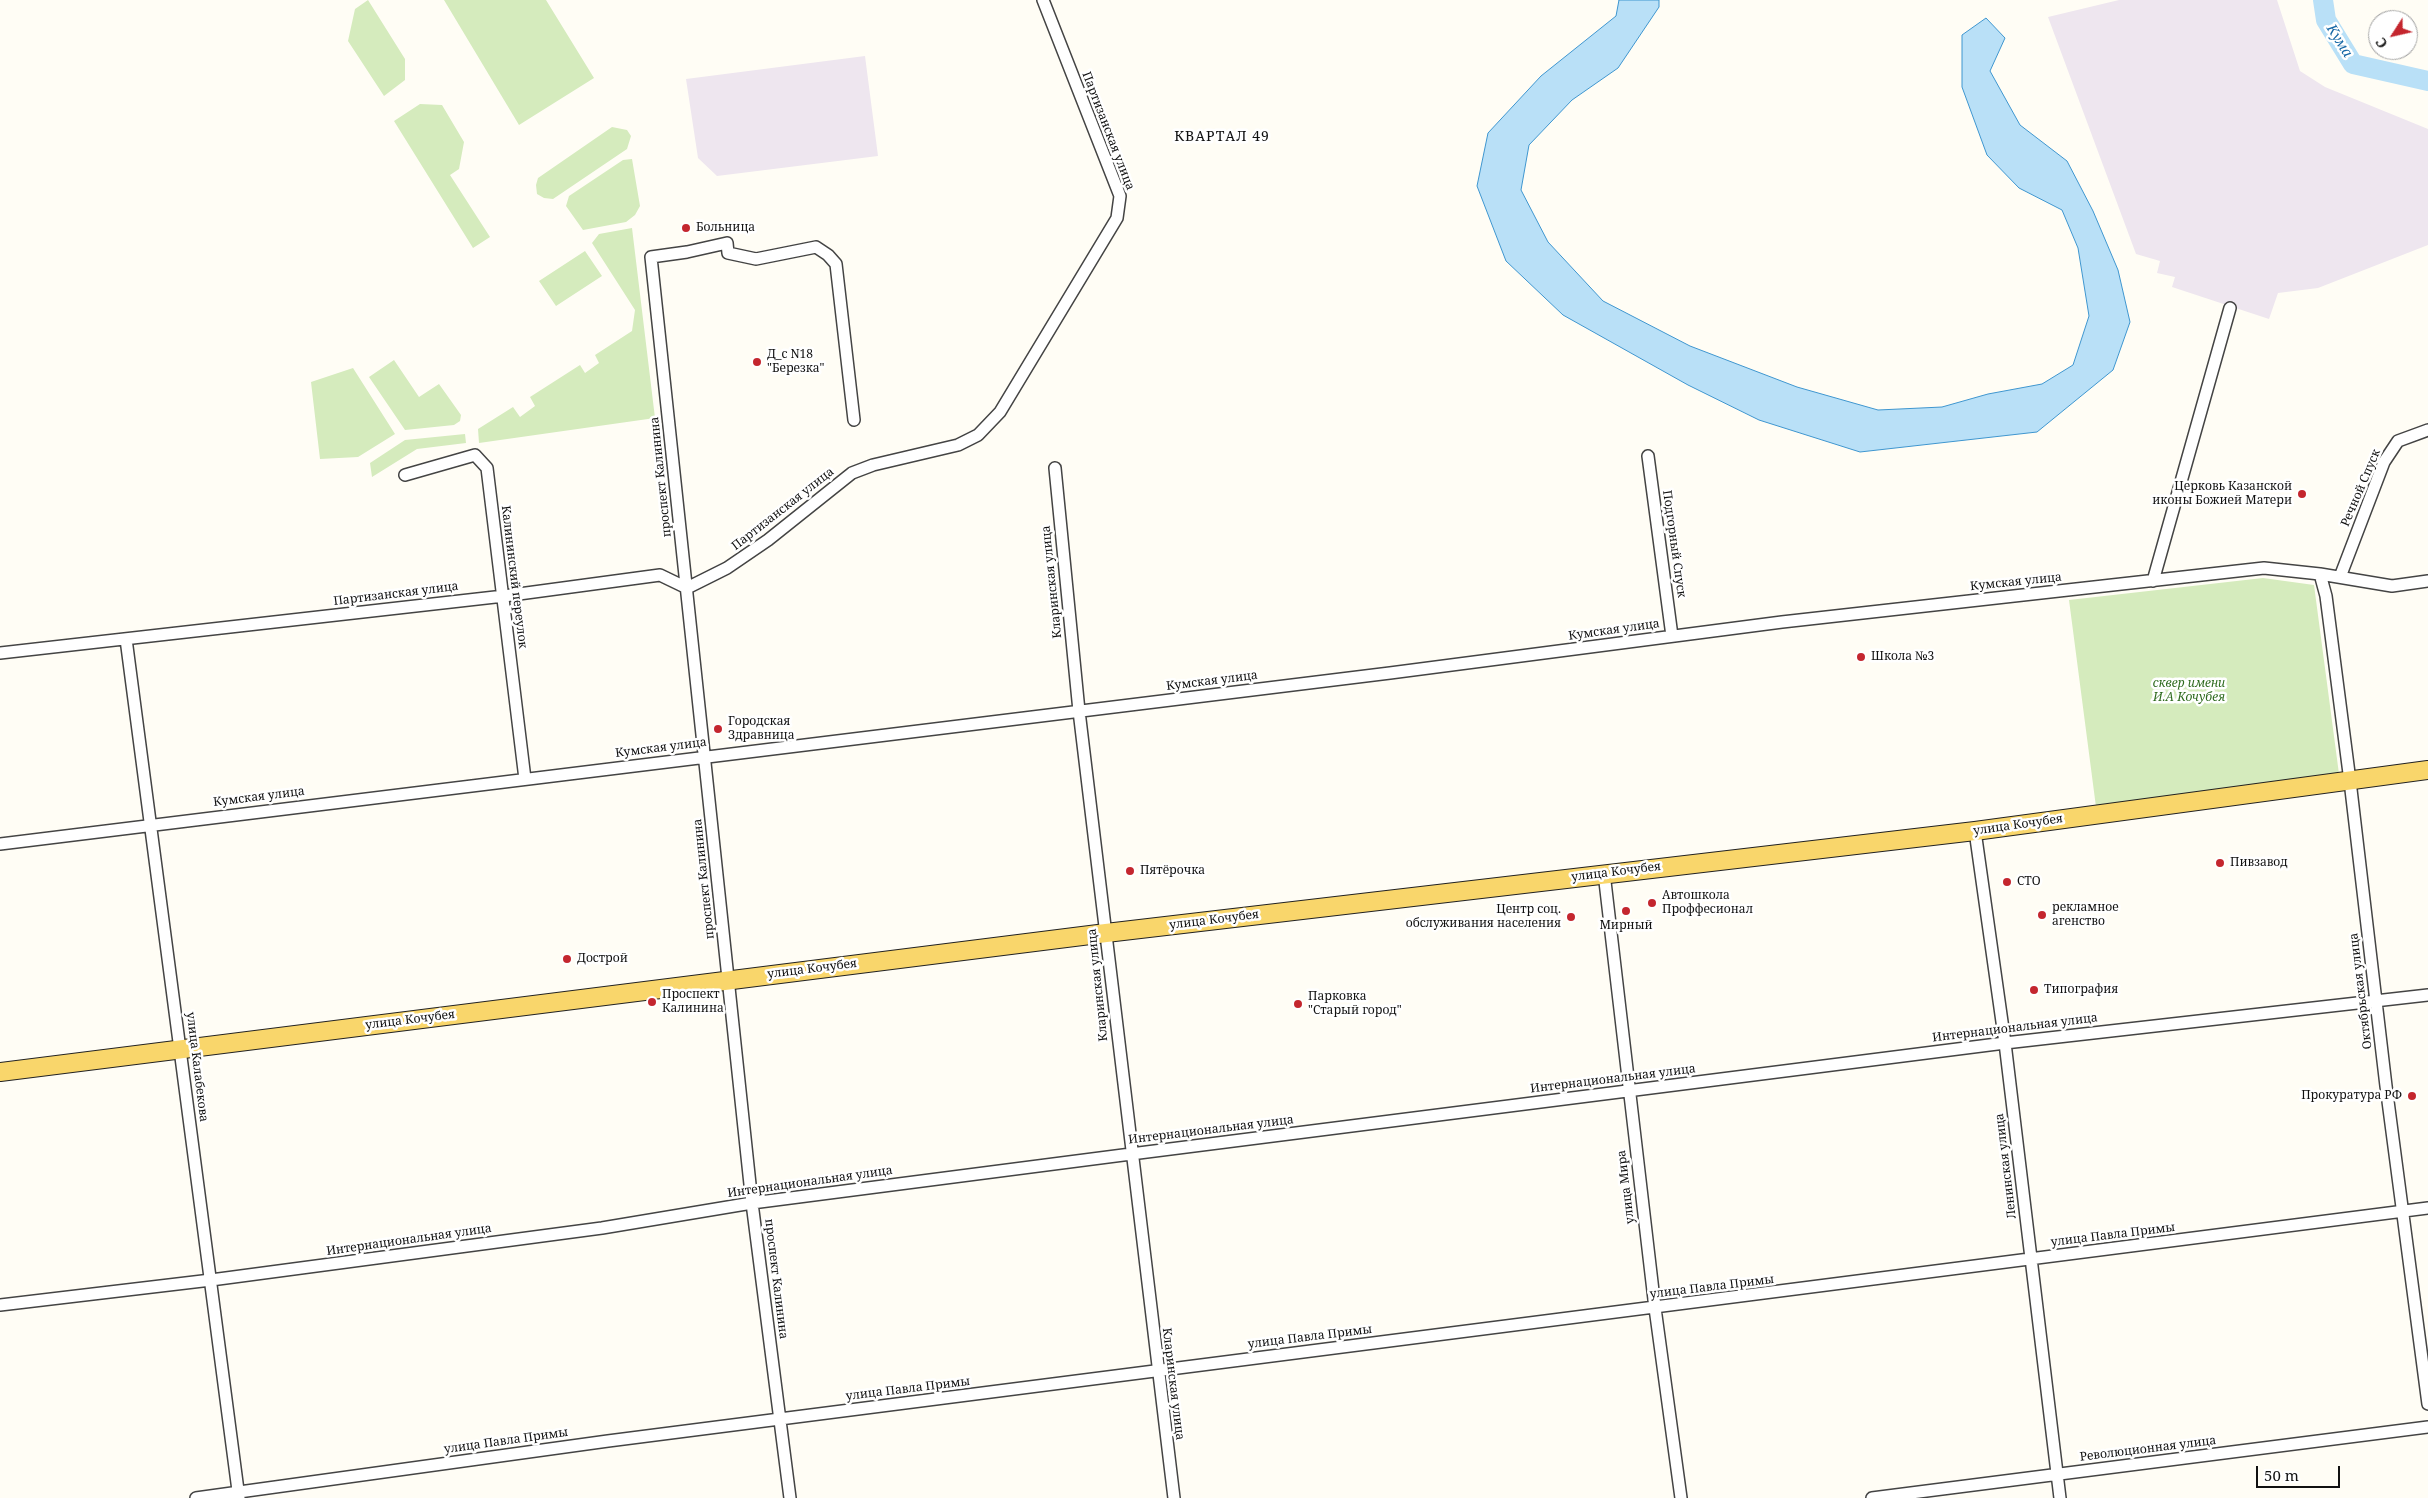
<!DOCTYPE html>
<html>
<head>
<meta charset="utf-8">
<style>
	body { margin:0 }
	#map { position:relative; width:2428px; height:1498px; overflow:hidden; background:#fffdf5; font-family:"Noto Serif",serif }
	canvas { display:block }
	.north { position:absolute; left:2368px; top:10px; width:50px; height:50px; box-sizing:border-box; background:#fff; border:1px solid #a0a0a0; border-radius:50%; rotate:235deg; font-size:14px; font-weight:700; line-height:20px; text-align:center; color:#111 }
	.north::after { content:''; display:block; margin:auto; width:18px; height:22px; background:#c4262e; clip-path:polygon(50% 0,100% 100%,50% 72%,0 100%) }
	.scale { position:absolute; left:2256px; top:1466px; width:84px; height:22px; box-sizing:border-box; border:2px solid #111; border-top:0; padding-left:6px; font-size:15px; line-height:18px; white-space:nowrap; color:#111; -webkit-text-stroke:4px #fff; paint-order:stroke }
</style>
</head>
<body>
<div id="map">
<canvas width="2428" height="1498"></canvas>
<div class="north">С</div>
<div class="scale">50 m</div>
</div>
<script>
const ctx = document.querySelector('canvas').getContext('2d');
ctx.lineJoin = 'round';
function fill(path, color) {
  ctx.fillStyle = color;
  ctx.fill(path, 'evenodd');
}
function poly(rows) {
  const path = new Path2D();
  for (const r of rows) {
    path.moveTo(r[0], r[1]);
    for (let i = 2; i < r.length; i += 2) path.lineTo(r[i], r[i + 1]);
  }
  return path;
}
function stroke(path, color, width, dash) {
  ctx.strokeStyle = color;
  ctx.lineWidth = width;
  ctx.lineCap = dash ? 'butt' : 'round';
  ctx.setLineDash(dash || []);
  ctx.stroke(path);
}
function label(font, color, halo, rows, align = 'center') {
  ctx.font = font + ' "Noto Serif",serif';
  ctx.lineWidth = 5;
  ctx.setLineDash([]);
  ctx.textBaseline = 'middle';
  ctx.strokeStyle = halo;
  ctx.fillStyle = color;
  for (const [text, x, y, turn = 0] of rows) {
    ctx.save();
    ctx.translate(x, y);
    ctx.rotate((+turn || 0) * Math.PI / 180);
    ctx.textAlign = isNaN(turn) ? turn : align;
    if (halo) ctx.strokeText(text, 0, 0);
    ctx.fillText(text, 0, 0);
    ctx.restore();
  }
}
fill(poly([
	[2119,0,2277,0,2300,71,2325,87,2428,129,2428,245,2318,288,2278,293,2269,319,2172,287,2175,277,2157,273,2160,261,2136,254,2048,17],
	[865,56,878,156,717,176,698,158,686,79]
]), '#eee6ef');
fill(poly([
	[368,0,405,59,405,80,384,96,348,41,355,9],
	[444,0,546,0,594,78,519,125],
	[420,104,442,105,464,142,459,169,450,175,490,237,473,248,394,121],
	[612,127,627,130,631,136,627,149,553,199,544,198,537,194,536,185,538,178],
	[632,159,640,206,635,215,626,222,583,230,566,206,569,196,623,160],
	[632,228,655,418,479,443,478,429,513,407,520,417,535,406,530,397,580,365,585,373,599,363,595,355,632,331,635,310,592,243,599,234],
	[585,251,602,276,556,306,539,281],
	[394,360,419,397,439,384,461,415,460,421,454,425,405,430,369,377],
	[353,368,395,434,358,457,320,459,311,382],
	[465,434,466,443,417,449,372,477,370,463,405,440],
	[2263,578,2314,585,2339,774,2096,807,2069,600]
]), '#d5ebbd');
const water = poly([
	[1619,0,1659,0,1659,7,1618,68,1572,100,1529,145,1521,190,1548,242,1603,301,1690,346,1797,387,1878,410,1942,407,1988,394,2042,384,2073,365,2089,316,2078,248,2062,210,2019,188,1987,155,1962,87,1962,35,1986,18,2005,38,1990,71,2020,125,2067,161,2093,211,2118,270,2130,322,2113,370,2037,432,1860,452,1759,420,1688,385,1563,315,1506,261,1477,186,1488,133,1541,76,1616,16,1619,0]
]);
fill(water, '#b9e0f7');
stroke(water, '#3f96cf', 1);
stroke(poly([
	[2323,0,2326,20,2353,64,2428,81]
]), '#b9e0f7', 20);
const minor = poly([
	[1648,456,1672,636],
	[1055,468,1079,711,1174,1498],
	[405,475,475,455,487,468,525,779],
	[2320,574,2326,596,2350,781,2386,1086,2428,1404],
	[2340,577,2384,462,2398,441,2428,430],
	[2153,581,2230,308],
	[126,639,239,1498],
	[0,653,504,596,660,575,687,588,727,568,768,540,852,473,873,465,958,445,978,435,1000,412,1117,218,1120,196,1043,0],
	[1975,831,2005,1043,2060,1498],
	[0,844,1390,673,1782,622,2264,568,2320,574,2392,586,2428,581],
	[1604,873,1655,1308,1681,1498],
	[0,1305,211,1280,602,1228,752,1203,1131,1154,2005,1043,2428,995],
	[196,1498,608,1441,2428,1208],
	[790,1498,752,1203,651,257,687,252,727,243,728,253,756,259,816,247,828,255,836,264,854,420],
	[1872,1498,2428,1427]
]);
const primary = poly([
	[0,1072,1106,933,1975,831,2428,770]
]);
stroke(minor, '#444', 14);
stroke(primary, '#222', 20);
stroke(minor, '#fff', 11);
stroke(primary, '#f9d66b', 18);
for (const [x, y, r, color] of [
	[686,228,5,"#c4262e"],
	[757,362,5,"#c4262e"],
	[2302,494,5,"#c4262e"],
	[1861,657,5,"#c4262e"],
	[718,729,5,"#c4262e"],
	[2220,863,5,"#c4262e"],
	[1130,871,5,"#c4262e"],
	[2007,882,5,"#c4262e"],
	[1652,903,5,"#c4262e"],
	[1626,911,5,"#c4262e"],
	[2042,915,5,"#c4262e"],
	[1571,917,5,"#c4262e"],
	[567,959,5,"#c4262e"],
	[2034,990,5,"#c4262e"],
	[652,1002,5,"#c4262e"],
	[1298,1004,5,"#c4262e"],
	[2412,1096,5,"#c4262e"]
]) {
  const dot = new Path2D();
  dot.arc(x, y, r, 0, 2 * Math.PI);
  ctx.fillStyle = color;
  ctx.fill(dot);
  stroke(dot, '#fff', 2);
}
label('12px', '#111', '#fff', [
	["Партизанская улица",1108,131,69],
	["проспект Калинина",661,477,-96],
	["Речной Спуск",2361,488,-67],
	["Партизанская улица",783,509,-38],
	["Подгорный Спуск",1674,544,82],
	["Калининский переулок",514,577,83],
	["Кларинская улица",1052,582,-96],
	["Кумская улица",2016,582,-6],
	["Партизанская улица",396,594,-7],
	["Кумская улица",1614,630,-8],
	["Кумская улица",1212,681,-7],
	["Кумская улица",661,748,-7],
	["Кумская улица",259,797,-7],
	["улица Кочубея",2018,825,-8],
	["улица Кочубея",1616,872,-7],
	["проспект Калинина",704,879,-96],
	["улица Кочубея",1214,920,-7],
	["улица Кочубея",812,969,-7],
	["Кларинская улица",1098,985,-96],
	["Октябрьская улица",2361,991,-97],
	["улица Кочубея",410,1020,-7],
	["Интернациональная улица",2015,1028,-7],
	["улица Калабекова",197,1067,83],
	["Интернациональная улица",1613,1079,-7],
	["Интернациональная улица",1211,1130,-7],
	["Ленинская улица",2006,1166,-97],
	["Интернациональная улица",810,1182,-8],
	["улица Мира",1626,1187,-97],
	["улица Павла Примы",2113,1235,-7],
	["Интернациональная улица",409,1240,-8],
	["проспект Калинина",776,1279,83],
	["улица Павла Примы",1712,1287,-7],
	["улица Павла Примы",1310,1337,-7],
	["Кларинская улица",1173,1384,83],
	["улица Павла Примы",908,1389,-7],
	["улица Павла Примы",506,1441,-8],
	["Революционная улица",2148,1449,-7]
]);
label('12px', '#111', '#fff', [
	["Больница",696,228],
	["Д_с N18",767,355],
	["\"Березка\"",767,369],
	["Церковь Казанской",2292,487,"right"],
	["иконы Божией Матери",2292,501,"right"],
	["Школа №3",1871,657],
	["Городская",728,722],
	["Здравница",728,736],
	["Пивзавод",2230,863],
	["Пятёрочка",1140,871],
	["СТО",2017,882],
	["Автошкола",1662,896],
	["Проффесионал",1662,910],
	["рекламное",2052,908],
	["агенство",2052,922],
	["Центр соц.",1561,910,"right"],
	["обслуживания населения",1561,924,"right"],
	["Мирный",1626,926,"center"],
	["Дострой",577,959],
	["Типография",2044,990],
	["Проспект",662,995],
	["Калинина",662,1009],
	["Парковка",1308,997],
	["\"Старый город\"",1308,1011],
	["Прокуратура РФ",2402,1096,"right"]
], 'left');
label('italic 12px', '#2f6b1f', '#fff', [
	["сквер имени",2189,684],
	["И.А Кочубея",2189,698]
]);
label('italic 14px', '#1768a6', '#fff', [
	["Кума",2339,41,58]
]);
ctx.letterSpacing = '1px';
label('14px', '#111', '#fff', [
	["КВАРТАЛ 49",1222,137]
]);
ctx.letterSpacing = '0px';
</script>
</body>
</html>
